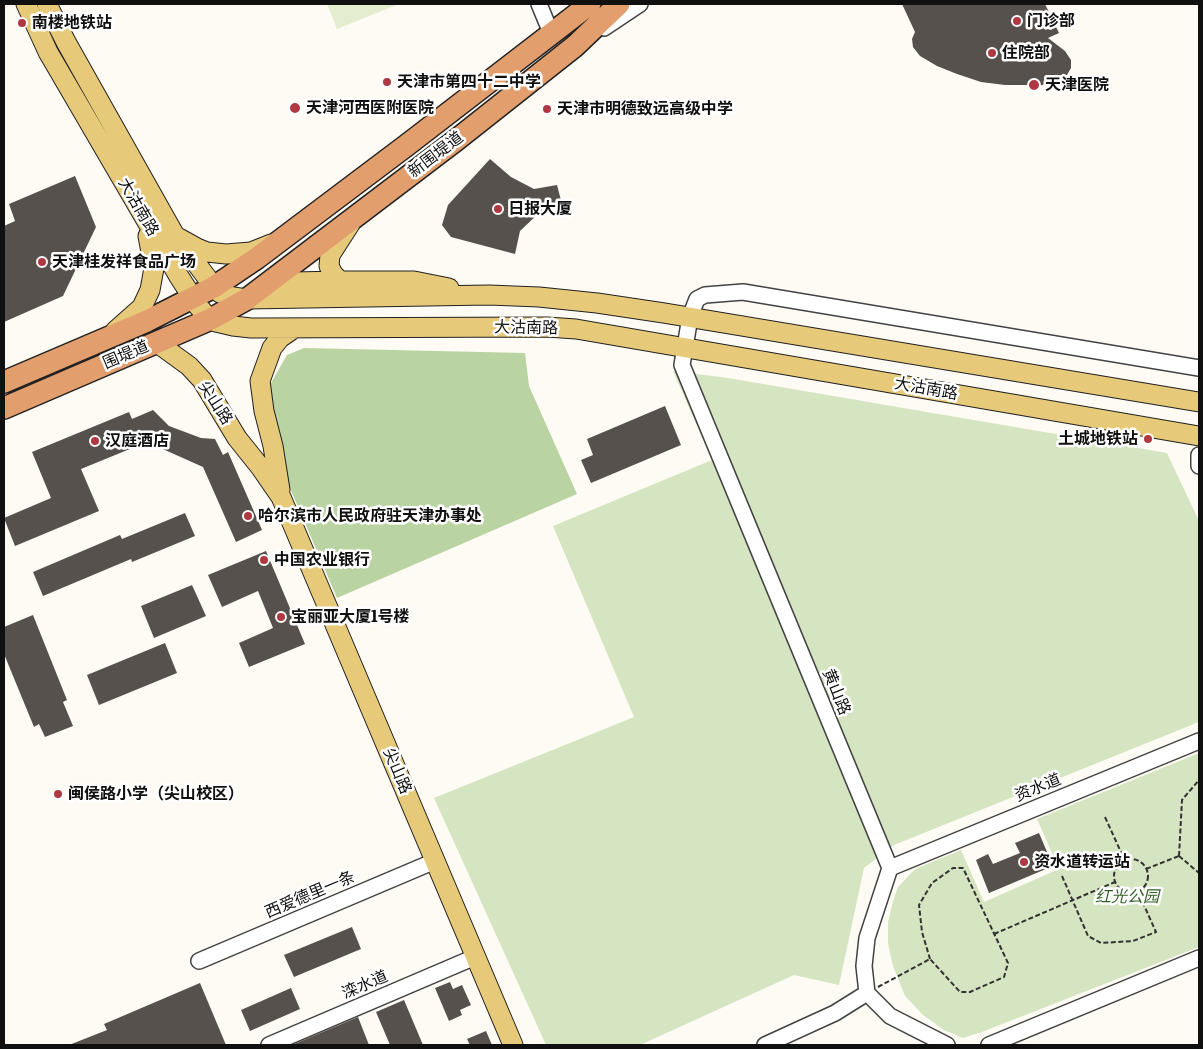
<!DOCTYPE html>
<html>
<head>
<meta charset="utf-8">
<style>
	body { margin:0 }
	#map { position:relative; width:1203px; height:1049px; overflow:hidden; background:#fdfbf4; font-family:Literata,serif }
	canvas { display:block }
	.frame { position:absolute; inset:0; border:5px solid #101010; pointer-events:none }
</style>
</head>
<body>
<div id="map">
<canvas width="1203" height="1049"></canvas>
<div class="frame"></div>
</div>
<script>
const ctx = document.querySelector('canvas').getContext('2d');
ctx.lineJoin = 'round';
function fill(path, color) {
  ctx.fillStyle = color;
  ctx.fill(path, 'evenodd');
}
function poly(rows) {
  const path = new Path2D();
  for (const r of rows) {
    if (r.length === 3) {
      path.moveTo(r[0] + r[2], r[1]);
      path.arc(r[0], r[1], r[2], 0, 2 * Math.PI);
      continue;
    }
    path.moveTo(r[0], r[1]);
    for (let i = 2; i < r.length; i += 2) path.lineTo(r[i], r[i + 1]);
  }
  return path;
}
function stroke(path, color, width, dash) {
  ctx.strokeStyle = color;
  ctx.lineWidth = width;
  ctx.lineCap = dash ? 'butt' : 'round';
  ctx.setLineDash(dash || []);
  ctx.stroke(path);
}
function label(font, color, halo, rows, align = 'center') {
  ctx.font = font + ' Literata,"Noto Sans SC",serif';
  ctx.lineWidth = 5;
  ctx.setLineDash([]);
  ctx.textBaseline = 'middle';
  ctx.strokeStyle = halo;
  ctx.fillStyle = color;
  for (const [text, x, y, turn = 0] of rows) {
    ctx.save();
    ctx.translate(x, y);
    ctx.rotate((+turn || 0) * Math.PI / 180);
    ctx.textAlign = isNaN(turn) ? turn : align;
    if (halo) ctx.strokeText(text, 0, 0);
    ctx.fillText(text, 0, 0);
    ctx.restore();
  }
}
fill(poly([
	[673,371,728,378,1167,453,1199,521,1199,722,894,845,864,868,839,985,794,975,640,1045,546,1045,434,798,634,717,553,526,712,460],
	[1199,753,1199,947,982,1032,963,1038,944,1030,923,1015,905,996,893,966,888,944,888,922,893,901,898,887,915,869,961,850,984,902,1059,869,1037,819]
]), '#d5e5c1');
fill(poly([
	[304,348,525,353,529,386,577,494,337,598,287,481,267,390,287,355]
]), '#bad3a2');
fill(poly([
	[327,4,399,4,337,29]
]), '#e5edd1');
fill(poly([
	[902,4,1045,4,1059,33,1048,38,1065,51,1071,60,1071,68,1067,75,1060,81,1042,85,1005,85,981,82,957,74,937,66,920,56,913,47,912,39,915,32],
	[490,159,511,177,534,189,557,185,562,204,539,213,520,231,515,254,451,237,442,225,448,205],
	[75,176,96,227,63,296,4,322,4,226,15,221,9,204],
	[665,406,681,445,591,483,581,460,593,455,587,439],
	[153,410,169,426,201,438,215,439,223,455,228,452,262,530,236,542,203,467,147,442,81,469,99,511,15,546,4,518,51,498,32,452,129,412,132,419],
	[185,513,195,536,132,562,131,559,43,596,33,572,120,535,122,539],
	[266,551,305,644,249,667,239,643,273,628,258,591,222,607,208,575],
	[192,585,206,616,154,638,141,606],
	[33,615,67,700,63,702,73,726,45,737,39,724,34,727,4,654,4,627],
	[165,643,177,673,99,705,87,675],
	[1039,833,1053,866,989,893,976,860,988,854,993,864,1020,853,1015,843],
	[352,927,361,949,294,977,284,955],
	[450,982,453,989,462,985,471,1005,460,1010,462,1015,449,1021,435,988],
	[200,983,226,1045,69,1045,107,1030,104,1024],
	[291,988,300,1009,250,1031,241,1010],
	[404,1000,423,1045,390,1045,376,1012],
	[358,1017,369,1045,292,1045],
	[486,1031,492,1045,470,1045,467,1039]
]), '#57514d');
const minor = poly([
	[539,4,551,33],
	[604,28,640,4],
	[1199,455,1199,466],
	[890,868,1199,741],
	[199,961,435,861],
	[269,1045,475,957],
	[765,1045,835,1013,867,993],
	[947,1045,890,1016,867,993,864,966,867,938,890,868,682,365,690,317,697,299,705,295,743,292,1199,368],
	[989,1045,1199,958]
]);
const major = poly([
	[26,4,48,52,178,275,198,306,205,314,216,322,233,326,251,328,547,327,576,329,1199,436],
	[47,4,66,42,174,234,214,287,220,293,229,296,247,299,489,295,539,297,597,303,664,313,1199,402],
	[179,238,197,248,207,252,226,254,251,252,271,244],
	[340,281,333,274,329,266,330,255,350,224],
	[261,292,275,286,293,282,340,281,414,281,449,288],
	[115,331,142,307,150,290,154,268,148,236],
	[156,342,189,366,202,380,237,438,261,468,281,497,513,1045],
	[280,490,273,446,264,411,260,381,272,348,280,338,293,329]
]);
const highway = poly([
	[4,382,147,321,214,287,257,258,407,145,590,4],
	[4,408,211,319,247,299,455,141,575,46,619,4]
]);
stroke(minor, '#434343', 18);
stroke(major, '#212121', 21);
stroke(highway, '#212121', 24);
stroke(poly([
	[1105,817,1125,861],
	[1179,856,1182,800,1199,780],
	[1179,856,1199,873],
	[1131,876,17],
	[1146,869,1179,856],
	[1062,876,1088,936,1101,943,1133,941,1156,932,1138,892],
	[994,934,1115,882],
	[878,987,930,959,960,992,970,992,1004,977,1008,963,963,868,953,868,932,883,919,905,922,932,930,959]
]), '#323232', 2, [5, 2.5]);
stroke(minor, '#fff', 15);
stroke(major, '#e7c97a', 19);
stroke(highway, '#e29e6d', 21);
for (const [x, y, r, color] of [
	[1017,21,5,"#af3842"],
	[22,23,5,"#af3842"],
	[992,53,5,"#af3842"],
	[387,82,5,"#af3842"],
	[1034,85,6,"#af3842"],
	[295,108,6,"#af3842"],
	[547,109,5,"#af3842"],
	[498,209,5,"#af3842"],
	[42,262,5,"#af3842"],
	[1148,439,5,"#af3842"],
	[95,441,5,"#af3842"],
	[248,516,5,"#af3842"],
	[264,560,5,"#af3842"],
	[281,617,5,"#af3842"],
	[58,794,5,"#af3842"],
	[1024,862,5,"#af3842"]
]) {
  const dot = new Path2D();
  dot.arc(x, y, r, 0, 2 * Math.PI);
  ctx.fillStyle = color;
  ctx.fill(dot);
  stroke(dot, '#fff', 2);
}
label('bold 16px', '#101010', '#fff', [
	["门诊部",1027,21],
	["南楼地铁站",32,23],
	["住院部",1002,53],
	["天津市第四十二中学",397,82],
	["天津医院",1045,85],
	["天津河西医附医院",306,108],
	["天津市明德致远高级中学",557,109],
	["日报大厦",508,209],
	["天津桂发祥食品广场",52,262],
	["土城地铁站",1138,439,"right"],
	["汉庭酒店",105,441],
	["哈尔滨市人民政府驻天津办事处",258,516],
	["中国农业银行",274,560],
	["宝丽亚大厦1号楼",291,617],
	["闽侯路小学（尖山校区）",68,794],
	["资水道转运站",1034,862]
], 'left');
label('16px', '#101010', '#fff', [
	["新围堤道",436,155,-37],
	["大沽南路",138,207,60],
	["大沽南路",526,328,1],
	["围堤道",126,355,-23],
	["大沽南路",926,389,10],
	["尖山路",215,403,57],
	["黄山路",836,692,68],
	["尖山路",397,771,67],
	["资水道",1038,788,-22],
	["西爱德里一条",310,895,-23],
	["滦水道",365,985,-23]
]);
label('italic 16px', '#356027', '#fff', [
	["红光公园",1127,897]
]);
</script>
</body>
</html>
